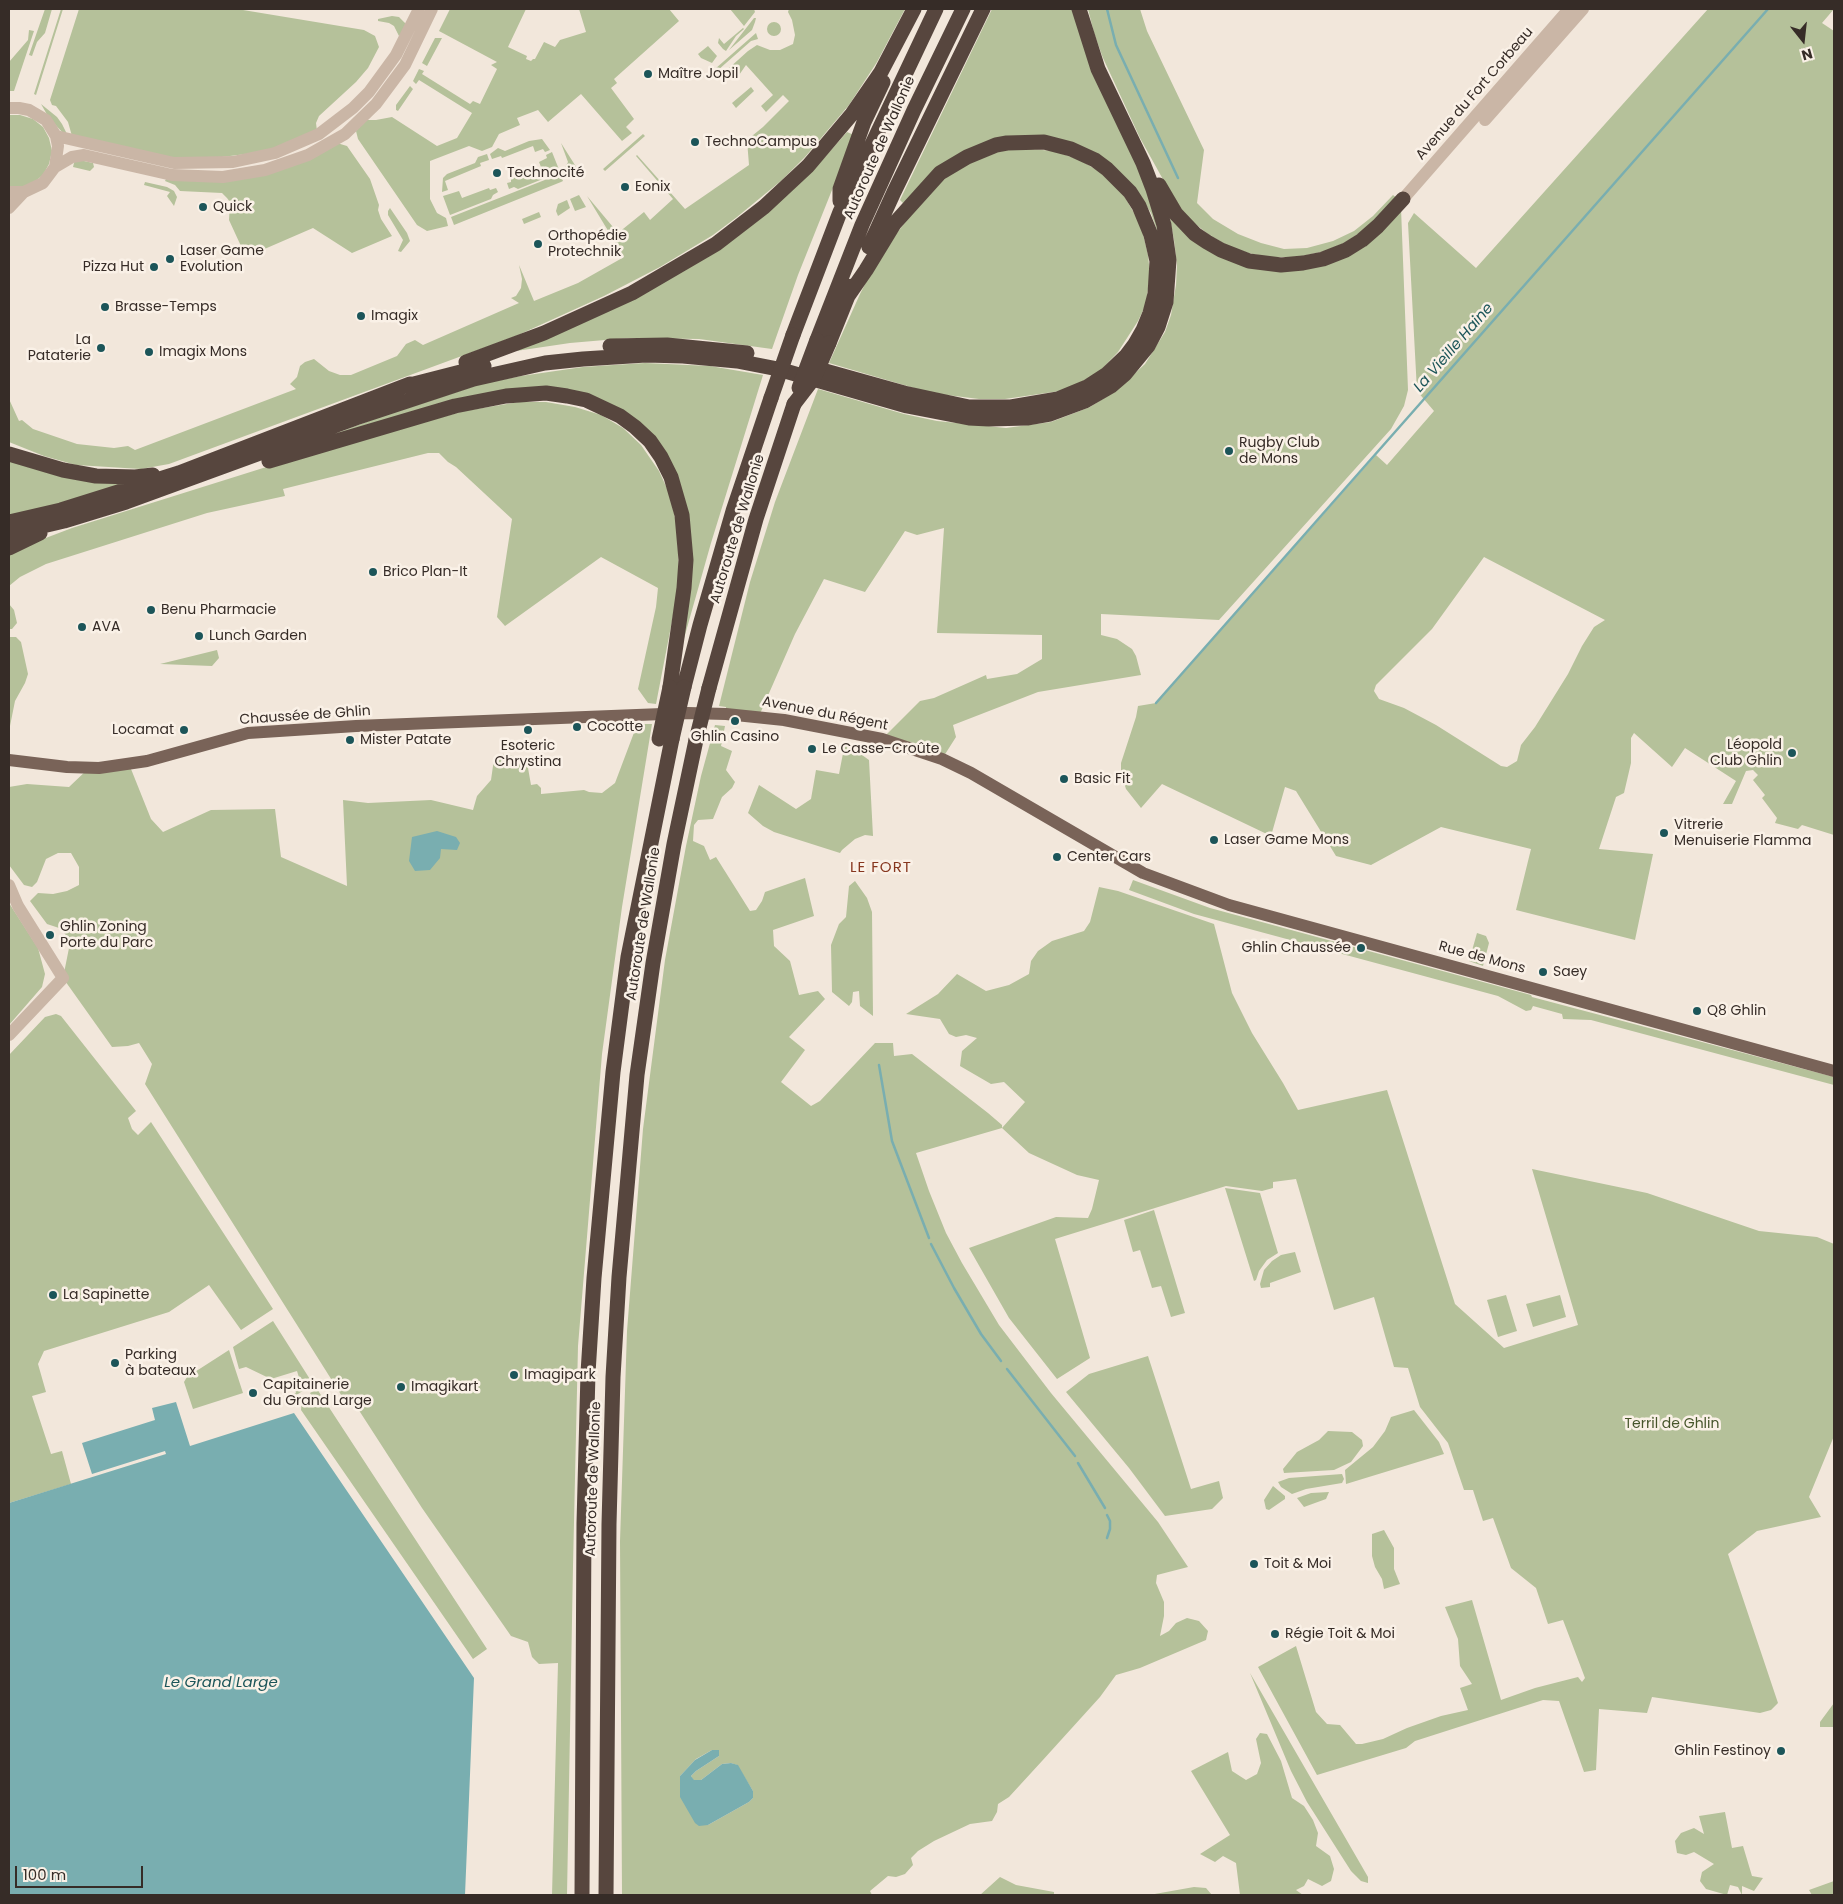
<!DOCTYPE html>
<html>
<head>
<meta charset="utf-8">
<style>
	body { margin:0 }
	#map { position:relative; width:1843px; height:1904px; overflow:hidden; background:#f2e7db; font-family:Poppins,sans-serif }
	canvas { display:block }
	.frame { position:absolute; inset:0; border:10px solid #362c27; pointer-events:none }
	.north { position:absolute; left:1778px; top:15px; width:50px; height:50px; -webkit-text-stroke:4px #faf1e7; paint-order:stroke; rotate:164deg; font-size:14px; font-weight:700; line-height:20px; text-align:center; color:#362c27 }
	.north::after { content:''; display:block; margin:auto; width:18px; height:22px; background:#362c27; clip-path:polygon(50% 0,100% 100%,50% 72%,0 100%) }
	.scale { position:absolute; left:15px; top:1866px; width:128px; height:22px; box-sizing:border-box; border:2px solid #362c27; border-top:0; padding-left:6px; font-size:15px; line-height:18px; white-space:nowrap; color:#362c27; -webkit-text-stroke:4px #faf1e7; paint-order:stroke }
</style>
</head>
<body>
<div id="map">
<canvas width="1843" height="1904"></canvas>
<div class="frame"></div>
<div class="north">N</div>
<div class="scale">100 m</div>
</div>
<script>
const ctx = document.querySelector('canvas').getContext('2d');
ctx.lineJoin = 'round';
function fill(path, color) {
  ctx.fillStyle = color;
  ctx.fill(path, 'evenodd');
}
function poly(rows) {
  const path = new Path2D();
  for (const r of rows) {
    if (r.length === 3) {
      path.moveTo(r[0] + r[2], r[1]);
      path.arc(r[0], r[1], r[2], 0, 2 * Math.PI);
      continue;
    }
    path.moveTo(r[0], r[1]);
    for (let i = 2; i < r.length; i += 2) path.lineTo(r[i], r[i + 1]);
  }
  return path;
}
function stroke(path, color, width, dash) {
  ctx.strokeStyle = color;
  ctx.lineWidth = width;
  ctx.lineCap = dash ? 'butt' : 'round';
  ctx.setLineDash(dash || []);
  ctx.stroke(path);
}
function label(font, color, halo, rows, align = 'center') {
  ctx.font = font + ' Poppins,sans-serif';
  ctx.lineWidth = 5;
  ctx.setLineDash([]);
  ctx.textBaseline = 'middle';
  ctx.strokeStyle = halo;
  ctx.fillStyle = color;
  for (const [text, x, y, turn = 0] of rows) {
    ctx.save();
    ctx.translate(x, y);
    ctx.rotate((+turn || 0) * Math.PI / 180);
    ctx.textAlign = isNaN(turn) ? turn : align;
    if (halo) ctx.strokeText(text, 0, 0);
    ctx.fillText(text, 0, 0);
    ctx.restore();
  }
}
fill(poly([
	[45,9,52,9,45,33,37,42,32,56,29,55],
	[61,9,63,9,36,95,34,94],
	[79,9,237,9,364,30,375,36,379,47,368,68,356,82,319,116,316,123,317,131,271,151,189,161,72,136,68,122,56,106,52,105,50,100],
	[450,9,526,9,508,47,527,56,526,59,531,61,533,59,535,59,544,42,555,47,560,40,586,32,579,9,669,9,679,21,614,79,617,83,611,88,634,119,626,127,632,133,622,141,581,94,548,122,538,110,517,118,520,125,499,134,492,147,482,151,469,146,430,161,430,199,437,213,446,218,448,226,427,231,417,225,358,139,356,131,366,120,376,120,392,117,437,146,457,138,472,113,419,80,416,84,413,81,419,69,424,71,422,74,470,104,473,101,480,104,497,69,491,65,497,62,439,31],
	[730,9,754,9,755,12,744,26],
	[789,9,905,9,877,62,849,105,805,157,782,180,737,217,713,235,660,267,604,296,516,336,169,464,141,469,76,465,44,456,9,442,9,399,19,421,22,420,33,429,77,444,114,448,128,446,135,450,296,389,290,384,297,377,300,366,305,362,314,359,329,371,340,375,351,375,397,356,406,344,415,340,423,345,519,303,511,298,516,296,521,288,522,279,519,265,534,301,578,283,624,257,587,196,618,233,644,212,650,220,673,199,636,156,637,155,685,209,749,165,747,140,763,127,789,101,783,95,766,112,761,106,773,95,746,65,737,78,728,69,748,51,757,45,770,50,780,50,793,44,795,35,792,20,788,12],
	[992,9,1075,9,1146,181,1161,242,1151,213,1135,188,1103,159,1001,139,903,203,900,200],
	[1088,9,1140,9,1147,31,1204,150,1197,203,1213,219,1238,234,1261,243,1284,249,1307,248,1333,241,1354,231,1373,216,1393,195,1397,198,1364,230,1344,243,1325,251,1298,257,1268,257,1248,253,1228,246,1208,234,1189,219,1175,201,1140,138,1103,58,1094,33],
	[1708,9,1834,9,1822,23,1834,31,1834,835,1802,825,1798,829,1775,823,1777,818,1762,798,1765,795,1753,780,1758,775,1753,770,1746,771,1732,804,1723,804,1736,781,1685,748,1672,767,1634,733,1631,738,1631,763,1624,793,1616,797,1599,849,1653,854,1635,940,1516,910,1531,849,1441,827,1371,865,1336,856,1296,791,1285,787,1271,836,1162,784,1141,808,1126,789,1121,773,1121,763,1136,717,1138,706,1156,703,1376,455,1387,465,1434,411,1417,391,1408,223,1414,213,1476,268],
	[1484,557,1605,620,1594,627,1582,646,1568,674,1535,727,1521,745,1517,761,1507,767,1501,766,1436,725,1404,708,1379,699,1374,691,1376,685,1432,629],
	[392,16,399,17,408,26,399,36,394,26,389,23,378,21,378,19],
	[754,18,756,18,755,22,752,30,729,50],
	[774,29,7],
	[743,28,744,29,736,36,726,51,723,49,718,43,719,38,724,44],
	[29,30,34,31,14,91,9,91,9,62,28,40],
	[756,33,758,39,751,41,709,78,707,76],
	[435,38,442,38,427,66,422,63],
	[708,46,717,56,712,63,701,58,698,54],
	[410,86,413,89,398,111,396,110,396,105],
	[751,87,754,91,736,108,732,103],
	[41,104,57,117,62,124,67,134,63,133,49,118],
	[9,115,20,115,33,119,43,127,49,138,52,151,49,164,43,175,33,183,20,188,9,187],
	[847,132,854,135,798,275,772,349,699,339,628,338,570,343,516,351,635,297,824,158],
	[643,134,645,136,605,171,603,169],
	[542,139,550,150,545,152,543,149,535,152,533,146,502,158,501,156,492,159,490,154,498,148,505,151,529,141],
	[337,143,347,146,370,179,379,205,378,210,381,219,392,236,352,253,313,228,246,257,229,220,230,202,227,198,222,193,180,191,175,185,165,181,166,179,223,179],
	[561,143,580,173,569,179,564,170,568,162],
	[1018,148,1054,151,1080,160,1100,172,1123,194,1141,225,1148,255,1150,274,1146,304,1138,321,1118,352,1098,373,1079,383,1060,391,1005,399,979,399,931,393,829,363,860,294,880,255,927,194,948,176,971,161,997,152],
	[552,152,560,172,518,189,514,187,509,189,507,183,511,182,511,179,541,167,539,162,547,158,546,155],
	[487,154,489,160,480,163,481,166,445,181,448,190,442,192,443,178,447,174,475,163,478,157],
	[75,159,93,163,94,167,90,171,73,167],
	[560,174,563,181,561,182,454,225,451,217],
	[145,182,167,187,174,191,177,197,174,206,167,196,170,192,144,185],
	[489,188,490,190,496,188,498,192,493,195,491,199,450,215,443,196,459,191,462,198],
	[579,195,586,207,575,211,570,199],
	[567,200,570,208,558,216,556,211,558,204],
	[390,208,407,233,410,241,401,252,398,251,403,240,388,215,388,211],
	[1401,208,1408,390,1404,406,1391,429,1219,620,1101,614,1101,635,1117,639,1132,649,1136,656,1141,675,1038,692,953,725,956,737,942,759,882,739,920,701,934,698,986,675,987,679,1017,674,1042,659,1042,635,937,633,944,528,917,535,905,531,865,592,824,579,795,634,759,716,726,714,726,707,719,706,750,582,775,502,818,389,904,414,937,421,1006,428,1051,422,1090,407,1117,390,1145,364,1165,332,1171,315,1176,285,1177,265,1174,240,1169,213,1209,249,1311,267],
	[539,212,541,217,524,224,522,219],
	[645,363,710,366,763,375,711,543,683,642,690,570,656,442,558,389,315,441,380,417,481,384,521,376,583,367],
	[519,402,546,402,575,407,601,415,623,428,641,445,659,471,670,495,677,527,679,572,677,595,656,704,648,703,638,689,656,607,658,588,601,557,505,626,497,617,512,519,456,467,448,462,439,453,428,453,283,489,285,496,207,513,46,564,20,577,9,586,9,555,30,544,72,528,295,458,464,411],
	[9,460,123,483,124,486,9,518],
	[9,604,14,610,17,623,12,629,9,629],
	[9,637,16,637,21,642,28,674,25,683,15,701,9,731],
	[217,650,219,658,212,666,160,664],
	[641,724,652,724,622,907,602,1054,578,1346,573,1566,567,1895,552,1895,558,1663,539,1664,532,1657,528,1642,511,1636,422,1508,351,1398,345,1401,145,1084,152,1064,139,1043,128,1046,112,1047,63,978,70,943,62,929,47,924,30,901,38,893,53,894,67,891,79,885,79,867,71,853,58,853,46,859,37,882,32,887,24,885,9,865,9,787,27,784,69,787,89,768,129,764,151,819,163,832,211,810,275,809,281,857,347,886,343,800,368,803,431,800,473,810,477,796,491,780,494,759,504,754,517,757,528,768,531,785,537,784,541,788,541,794,584,790,589,792,602,793,615,783,635,730],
	[715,725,725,726,721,746,732,751,726,770,735,782,732,788,722,797,713,819,698,820,694,825,693,841,704,846,710,860,716,857,750,911,756,910,762,901,765,892,805,878,814,916,773,930,774,946,790,961,799,995,818,991,825,999,789,1037,805,1050,781,1082,811,1106,820,1101,875,1043,893,1043,894,1056,912,1054,988,1113,1002,1125,1002,1128,1025,1102,1004,1082,991,1084,960,1066,962,1051,977,1038,966,1035,956,1037,949,1034,940,1019,906,1014,938,994,957,974,986,991,1009,985,1029,974,1031,961,1038,951,1052,941,1084,931,1090,922,1099,887,1118,891,1214,924,1232,993,1252,1033,1283,1083,1298,1110,1387,1090,1455,1304,1504,1348,1578,1325,1532,1169,1647,1193,1759,1231,1817,1237,1834,1244,1834,1436,1809,1497,1821,1517,1757,1531,1728,1554,1778,1703,1771,1710,1760,1713,1652,1697,1647,1713,1599,1709,1596,1770,1584,1772,1559,1701,1543,1700,1415,1741,1406,1748,1317,1775,1258,1667,1296,1646,1316,1712,1327,1724,1340,1725,1356,1744,1362,1744,1383,1739,1407,1728,1441,1716,1468,1710,1460,1688,1472,1684,1460,1666,1458,1639,1445,1607,1472,1600,1501,1700,1535,1688,1578,1677,1582,1682,1585,1678,1563,1620,1548,1624,1536,1588,1511,1568,1493,1518,1483,1521,1473,1490,1464,1490,1448,1443,1420,1407,1408,1368,1394,1367,1374,1297,1334,1310,1296,1179,1273,1182,1273,1188,1262,1191,1226,1186,1055,1239,1090,1358,1057,1379,1009,1318,969,1248,1056,1217,1088,1218,1092,1209,1099,1180,1077,1175,1029,1153,1002,1128,916,1153,929,1191,946,1233,962,1263,999,1325,1051,1393,1158,1522,1188,1567,1157,1575,1156,1583,1164,1602,1164,1616,1160,1636,1169,1631,1176,1623,1187,1618,1199,1621,1208,1631,1206,1640,1140,1668,1116,1675,1100,1697,1042,1761,1009,1797,998,1804,997,1812,992,1821,970,1824,934,1841,918,1851,911,1858,913,1865,905,1874,896,1877,888,1876,870,1891,872,1895,622,1895,620,1541,627,1331,643,1129,665,960,686,846,701,776],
	[712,1750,719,1756,696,1771,691,1776,694,1781,701,1780,722,1764,731,1763,737,1765,753,1791,753,1798,749,1802,708,1825,680,1776,696,1759],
	[845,743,869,760,873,836,865,835,855,839,842,850,840,853,774,832,763,826,748,813,759,785,796,809,811,799,816,770,839,774],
	[1133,880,1210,908,1531,995,1532,997,1834,1077,1834,1085,1591,1020,1563,1019,1562,1014,1533,1006,1531,1010,1526,1011,1498,996,1194,914,1129,890],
	[855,881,867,898,872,912,873,1016,860,1006,859,991,853,992,852,1002,849,1006,832,992,831,945,839,924,846,917,849,886],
	[9,903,38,948,45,974,42,987,9,1025],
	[1477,933,1486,936,1489,943,1483,966,1469,961],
	[56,1014,61,1016,136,1111,128,1118,132,1129,138,1135,151,1122,273,1309,241,1330,209,1285,169,1312,44,1351,38,1364,46,1392,32,1396,51,1454,62,1451,71,1484,9,1503,9,1055,45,1017],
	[1225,1188,1260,1193,1278,1253,1267,1260,1259,1271,1256,1280,1254,1281],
	[1154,1210,1185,1313,1171,1317,1161,1286,1152,1288,1140,1250,1133,1252,1124,1220],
	[1295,1252,1301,1272,1270,1283,1270,1287,1261,1288,1260,1284,1264,1270,1272,1261,1281,1255],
	[1506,1295,1517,1331,1498,1337,1487,1300],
	[1560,1295,1566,1317,1533,1327,1526,1304],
	[273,1321,313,1384,289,1400,287,1396,296,1393,294,1387,301,1384,297,1371,271,1379,246,1367,239,1369,233,1347],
	[229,1350,243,1393,193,1409,184,1382,187,1377],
	[1148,1356,1191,1489,1219,1481,1223,1498,1212,1509,1165,1516,1129,1468,1066,1392,1089,1374],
	[317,1389,487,1649,473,1659,301,1410,302,1398,307,1406,315,1401,310,1393],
	[1414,1410,1439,1442,1444,1454,1346,1484,1345,1470,1373,1447,1385,1431,1391,1417],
	[1328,1431,1352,1432,1362,1440,1363,1446,1351,1462,1334,1470,1284,1473,1283,1469,1297,1452,1319,1440],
	[1342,1474,1344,1479,1342,1483,1306,1489,1292,1494,1281,1487,1278,1482,1289,1478],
	[1273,1486,1285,1496,1285,1499,1269,1510,1266,1509,1264,1500],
	[1329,1492,1326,1499,1304,1507,1297,1498,1311,1493],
	[1384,1530,1394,1548,1394,1569,1400,1584,1384,1589,1382,1579,1375,1567,1372,1556,1372,1534],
	[1250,1673,1368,1877,1368,1883,1361,1881,1351,1871,1307,1802,1291,1771],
	[1834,1703,1834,1727,1820,1727,1820,1722],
	[1260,1733,1267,1734,1281,1761,1292,1798,1304,1806,1313,1820,1318,1833,1316,1846,1330,1856,1334,1869,1331,1881,1322,1886,1308,1879,1304,1886,1296,1890,1303,1895,1240,1895,1236,1863,1223,1856,1215,1862,1200,1854,1230,1835,1191,1771,1228,1752,1232,1771,1246,1780,1257,1774,1261,1763,1256,1739],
	[1725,1812,1732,1848,1743,1846,1752,1876,1763,1878,1754,1891,1742,1886,1742,1895,1738,1887,1730,1885,1727,1895,1706,1889,1700,1881,1702,1872,1714,1864,1694,1852,1686,1855,1677,1853,1675,1841,1681,1833,1694,1828,1704,1834,1699,1816],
	[1000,1877,1016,1885,1054,1892,1054,1895,980,1895],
	[1834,1881,1834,1895,1812,1895,1809,1890],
	[1194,1887,1206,1888,1212,1895,1149,1895]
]), '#b5c19a');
fill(poly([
	[437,831,456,837,460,843,457,850,441,849,440,858,430,870,415,871,409,861,412,837],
	[176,1402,190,1446,294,1413,474,1678,465,1895,9,1895,9,1503,166,1454,165,1451,92,1474,82,1443,155,1420,152,1408],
	[712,1750,719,1750,719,1756,696,1771,691,1776,694,1780,701,1780,722,1764,731,1763,738,1765,753,1791,753,1798,749,1802,708,1825,699,1826,695,1823,680,1797,680,1776,695,1760]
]), '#79aeb0');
stroke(poly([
	[1107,9,1116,45,1178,178],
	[1156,703,1768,9],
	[879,1065,892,1141,929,1238],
	[931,1244,954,1288,981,1334,1001,1361],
	[1007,1369,1075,1456],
	[1078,1463,1105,1508],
	[1107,1538,1110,1529,1110,1521,1107,1515]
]), '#79aeb0', 2.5);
stroke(poly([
	[9,108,19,108,29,110,46,120,56,136,58,146,55,167,43,183,24,192,9,192],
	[1485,120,1583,9],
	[56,136,174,163,233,162,275,153,319,134,353,108,369,92,396,55,419,9],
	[55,167,72,157,84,155,172,175,223,177,265,170,308,155,345,134,376,104,405,65,432,9],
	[1403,199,1569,9],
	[9,208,24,192],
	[9,885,18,906,63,978,9,1035]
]), '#cab6a6', 12);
stroke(poly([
	[9,760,67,767,99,768,147,761,248,733,356,726,688,713,726,714,784,720,882,739,942,759,971,773,1143,873,1229,905,1834,1071]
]), '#796358', 12);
stroke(poly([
	[1159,185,1176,214,1195,234,1207,242,1221,250,1249,261,1281,265,1303,263,1323,259,1346,250,1362,240,1378,226,1403,199],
	[840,201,840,189,864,122,883,82],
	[869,247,894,192,983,9],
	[793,335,840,212,936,9],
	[817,340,862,225,914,110,963,9],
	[829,343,852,286],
	[610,346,667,345,747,353],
	[466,362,544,333,632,293,716,244,764,207,808,166,852,114,881,72,914,9],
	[811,367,904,393,969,407,1011,407,1058,399,1087,387,1107,374,1126,356,1135,344,1143,330,1150,313,1155,294,1157,261,1151,235,1139,206,1130,192,1107,169,1095,160,1071,149,1044,142,1007,143,996,145,967,157,940,173,894,224,866,270,848,296],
	[402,387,484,366],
	[9,454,63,470,96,476,135,477,153,475],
	[269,461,455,406,506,396,546,393,567,396,586,400,620,416,635,427,650,441,661,457,671,477,682,515,686,560,684,588,670,687],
	[9,522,61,510,179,473,410,384],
	[9,534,64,521,126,502,356,418,474,379,545,363,583,359,646,355,683,356,737,361,778,369,907,406,969,418,989,419,1027,418,1050,414,1085,401,1111,386,1125,374,1148,346,1158,327,1166,302,1169,260,1164,225,1153,189,1143,163,1098,69,1079,9],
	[9,548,40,533],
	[684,687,700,625,733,511,771,398],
	[709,688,756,519,794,404],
	[582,1895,584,1523,588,1373,594,1278,613,1072,628,957,672,739],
	[606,1895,609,1524,613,1377,619,1277,637,1075,653,963,674,844,696,740]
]), '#57463e', 15);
stroke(poly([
	[799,388,817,340],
	[771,398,793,335],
	[794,404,814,378,829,343],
	[659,739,670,687],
	[672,739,684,687],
	[696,740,709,688]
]), '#57463e', 15);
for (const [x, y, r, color] of [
	[648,74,5,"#1c5559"],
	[695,142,5,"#1c5559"],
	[497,173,5,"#1c5559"],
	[625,187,5,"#1c5559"],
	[203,207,5,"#1c5559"],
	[538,244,5,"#1c5559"],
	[170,259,5,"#1c5559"],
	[154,267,5,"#1c5559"],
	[105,307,5,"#1c5559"],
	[361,316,5,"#1c5559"],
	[101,348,5,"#1c5559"],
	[149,352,5,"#1c5559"],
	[1229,451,5,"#1c5559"],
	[373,572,5,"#1c5559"],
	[151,610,5,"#1c5559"],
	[82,627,5,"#1c5559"],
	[199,636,5,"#1c5559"],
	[735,721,5,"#1c5559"],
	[577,727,5,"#1c5559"],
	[184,730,5,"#1c5559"],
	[528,730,5,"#1c5559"],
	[350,740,5,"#1c5559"],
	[812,749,5,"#1c5559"],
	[1792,753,5,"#1c5559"],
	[1064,779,5,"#1c5559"],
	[1664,833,5,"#1c5559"],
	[1214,840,5,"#1c5559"],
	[1057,857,5,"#1c5559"],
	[50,935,5,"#1c5559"],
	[1361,948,5,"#1c5559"],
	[1543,972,5,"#1c5559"],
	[1697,1011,5,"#1c5559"],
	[53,1295,5,"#1c5559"],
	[115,1363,5,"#1c5559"],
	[514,1375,5,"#1c5559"],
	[401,1387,5,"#1c5559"],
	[253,1393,5,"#1c5559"],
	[1254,1564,5,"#1c5559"],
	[1275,1634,5,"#1c5559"],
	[1781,1751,5,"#1c5559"]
]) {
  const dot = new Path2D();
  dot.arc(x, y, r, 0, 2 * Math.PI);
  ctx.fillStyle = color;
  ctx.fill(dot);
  stroke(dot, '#faf1e7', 2);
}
label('14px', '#362c27', '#faf1e7', [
	["Maître Jopil",658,74],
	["TechnoCampus",705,142],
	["Technocité",507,173],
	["Eonix",635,187],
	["Quick",213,207],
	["Orthopédie",548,236],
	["Protechnik",548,252],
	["Laser Game",180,251],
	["Evolution",180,267],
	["Pizza Hut",144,267,"right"],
	["Brasse-Temps",115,307],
	["Imagix",371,316],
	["La",91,340,"right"],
	["Pataterie",91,356,"right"],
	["Imagix Mons",159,352],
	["Rugby Club",1239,443],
	["de Mons",1239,459],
	["Brico Plan-It",383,572],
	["Benu Pharmacie",161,610],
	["AVA",92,627],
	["Lunch Garden",209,636],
	["Cocotte",587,727],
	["Locamat",174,730,"right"],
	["Ghlin Casino",735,737,"center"],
	["Mister Patate",360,740],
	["Léopold",1782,745,"right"],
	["Club Ghlin",1782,761,"right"],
	["Esoteric",528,746,"center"],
	["Chrystina",528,762,"center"],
	["Le Casse-Croûte",822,749],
	["Basic Fit",1074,779],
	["Vitrerie",1674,825],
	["Menuiserie Flamma",1674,841],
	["Laser Game Mons",1224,840],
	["Center Cars",1067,857],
	["Ghlin Zoning",60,927],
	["Porte du Parc",60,943],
	["Ghlin Chaussée",1351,948,"right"],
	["Saey",1553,972],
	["Q8 Ghlin",1707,1011],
	["La Sapinette",63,1295],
	["Parking",125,1355],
	["à bateaux",125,1371],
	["Imagipark",524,1375],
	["Capitainerie",263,1385],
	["du Grand Large",263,1401],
	["Imagikart",411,1387],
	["Toit & Moi",1264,1564],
	["Régie Toit & Moi",1285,1634],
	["Ghlin Festinoy",1771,1751,"right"]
], 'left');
label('14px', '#362c27', '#faf1e7', [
	["Avenue du Fort Corbeau",1475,94,-49],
	["Autoroute de Wallonie",880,148,-66],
	["Autoroute de Wallonie",738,529,-73],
	["Avenue du Régent",825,714,11],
	["Chaussée de Ghlin",305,716,-4],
	["Autoroute de Wallonie",644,924,-81],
	["Rue de Mons",1482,958,15],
	["Autoroute de Wallonie",594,1479,-88]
]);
label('14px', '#46552b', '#faf1e7', [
	["Terril de Ghlin",1672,1424]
]);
label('italic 15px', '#1c5559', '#faf1e7', [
	["La Vieille Haine",1454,348,-49],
	["Le Grand Large",221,1683]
]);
ctx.letterSpacing = '1px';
label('15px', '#87371f', '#faf1e7', [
	["LE FORT",881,868]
]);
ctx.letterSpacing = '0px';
</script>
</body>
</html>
